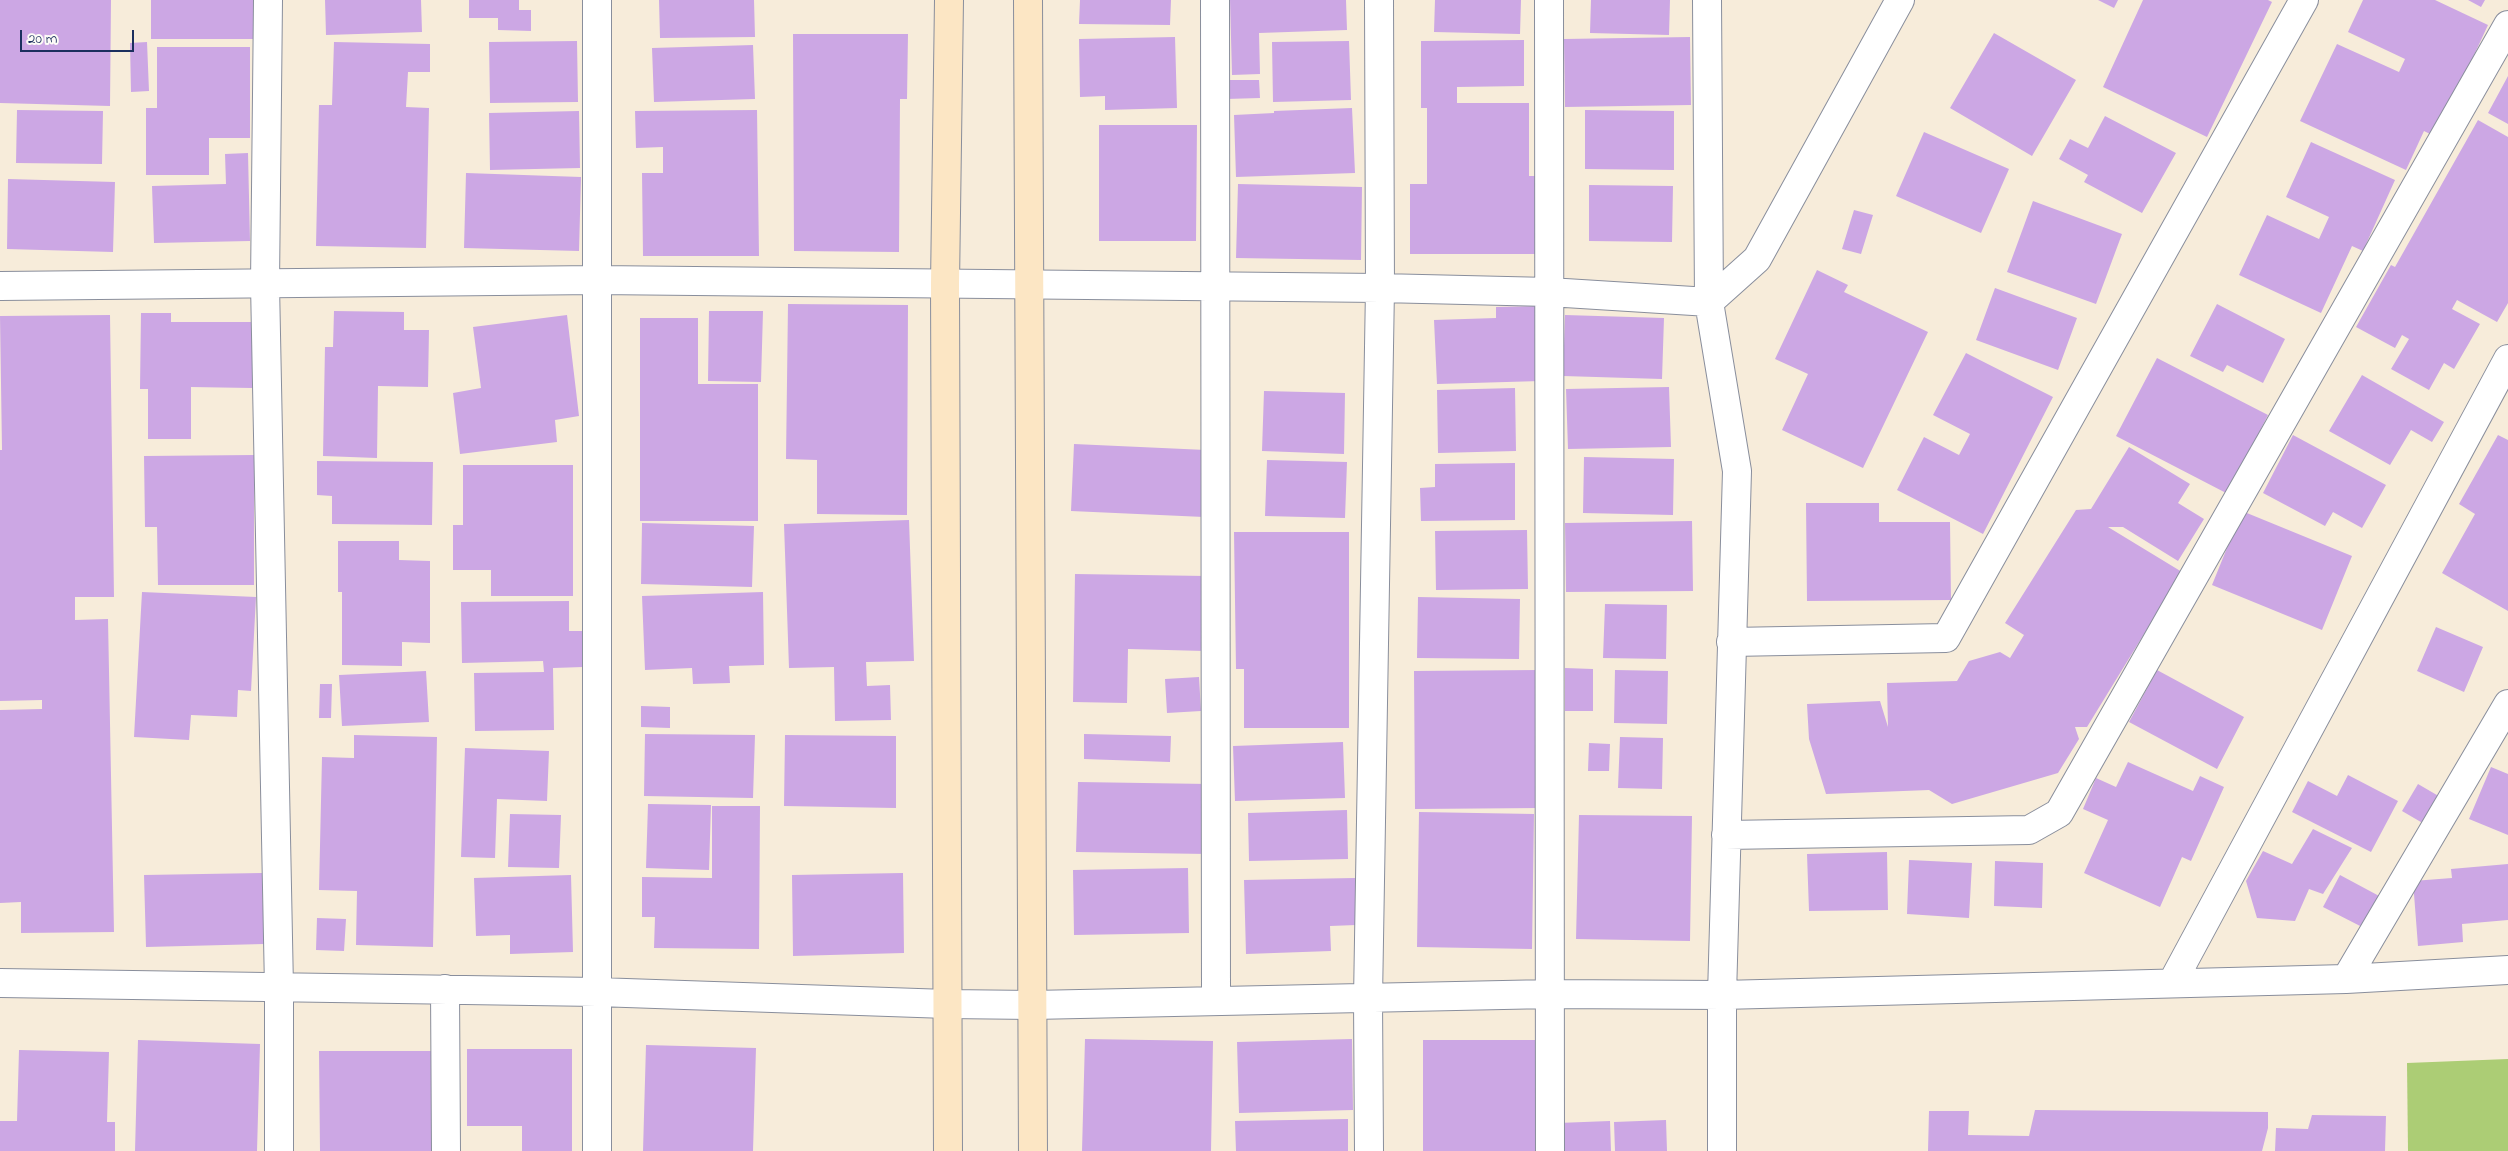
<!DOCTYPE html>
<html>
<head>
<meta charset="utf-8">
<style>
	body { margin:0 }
	#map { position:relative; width:2508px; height:1151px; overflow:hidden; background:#f7ecda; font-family:"Indie Flower",sans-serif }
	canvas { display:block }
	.scale { position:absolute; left:20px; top:30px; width:114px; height:22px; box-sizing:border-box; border:2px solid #1b2f5e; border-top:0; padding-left:6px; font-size:15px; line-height:18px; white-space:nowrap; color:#1b2f5e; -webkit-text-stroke:4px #fdfcf7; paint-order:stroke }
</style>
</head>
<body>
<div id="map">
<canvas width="2508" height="1151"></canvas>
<div class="scale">20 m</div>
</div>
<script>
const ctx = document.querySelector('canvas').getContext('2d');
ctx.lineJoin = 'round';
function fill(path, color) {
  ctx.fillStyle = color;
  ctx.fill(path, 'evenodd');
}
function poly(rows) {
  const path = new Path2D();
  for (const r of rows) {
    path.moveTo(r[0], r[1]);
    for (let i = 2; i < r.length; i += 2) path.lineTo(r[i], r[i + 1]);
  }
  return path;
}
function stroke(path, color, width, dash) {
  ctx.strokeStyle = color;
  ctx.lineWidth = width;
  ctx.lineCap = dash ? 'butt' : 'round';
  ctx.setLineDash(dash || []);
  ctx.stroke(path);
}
fill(poly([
	[2508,1059,2508,1151,2408,1151,2407,1063]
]), '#accd75');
fill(poly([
	[0,0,111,0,110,106,0,103],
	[151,0,253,0,253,39,151,39],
	[325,0,421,0,422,32,326,35],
	[469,0,519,0,519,10,531,10,531,31,498,30,498,18,469,18],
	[659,0,754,0,755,37,660,38],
	[1080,0,1171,0,1170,25,1079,24],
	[1230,0,1346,0,1347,30,1259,33,1260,74,1232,75],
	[1435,0,1521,0,1520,34,1434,32],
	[1591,0,1670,0,1669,35,1590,33],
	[2098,0,2118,0,2114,8],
	[2143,0,2268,0,2272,2,2207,137,2103,87],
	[2363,0,2435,0,2488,25,2436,137,2424,131,2406,170,2300,121,2337,44,2399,72,2405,59,2348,32],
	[2468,0,2485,0,2481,7],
	[1994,33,2076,80,2032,156,1950,108],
	[793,34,908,34,907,99,900,99,899,252,794,251],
	[1175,37,1177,108,1105,110,1105,96,1080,97,1079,39],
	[1690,37,1691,105,1565,107,1564,39],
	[1524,40,1524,86,1457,87,1457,103,1529,103,1529,176,1535,176,1535,254,1410,254,1410,184,1427,184,1427,108,1421,108,1421,41],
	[577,41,578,102,490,103,489,42],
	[1349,41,1351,100,1273,102,1272,42],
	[147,42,149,91,131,92,130,43],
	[334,42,430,44,430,72,408,72,406,107,429,108,426,248,316,246,319,105,332,105],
	[753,45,755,99,654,102,652,48],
	[157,47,250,47,250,138,209,138,209,175,146,175,146,108,157,108],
	[2508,76,2508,124,2488,113],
	[1226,80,1259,80,1260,98,1226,99],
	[1352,108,1355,173,1236,177,1234,115,1274,113,1274,111],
	[17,110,103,111,102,164,16,163],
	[757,110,759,256,643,256,642,173,663,173,663,147,636,148,635,111],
	[1585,110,1674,111,1674,170,1585,169],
	[579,111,580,168,490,170,489,113],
	[2105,116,2176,153,2142,213,2084,182,2088,175,2059,159,2070,139,2088,148],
	[2478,120,2508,137,2508,303,2497,322,2457,300,2452,309,2480,324,2454,369,2444,363,2429,390,2391,369,2409,339,2402,335,2395,348,2356,327,2391,265,2395,267],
	[1099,125,1197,125,1196,241,1099,241],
	[1924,132,2009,169,1981,233,1896,196],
	[2311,142,2395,180,2363,251,2352,246,2321,313,2239,275,2267,215,2319,239,2329,217,2286,197],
	[248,153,250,241,154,243,152,186,226,184,225,154],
	[466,173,581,177,579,251,464,248],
	[8,179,115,182,113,252,7,249],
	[1238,184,1362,187,1361,260,1236,258],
	[1589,185,1673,186,1672,242,1589,241],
	[2033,201,2122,234,2096,304,2007,272],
	[1854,210,1873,215,1861,254,1842,249],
	[1817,270,1848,285,1844,292,1928,332,1863,468,1782,430,1808,374,1775,359],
	[1995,288,2077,318,2058,370,1976,340],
	[788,304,908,305,907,515,817,514,817,460,786,459],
	[2217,304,2285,339,2263,383,2227,365,2223,372,2190,356],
	[1539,306,1541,381,1437,384,1434,320,1496,318,1496,307],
	[334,311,404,312,404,330,429,330,428,387,378,386,377,458,323,456,325,347,333,347],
	[709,311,763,311,761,382,708,381],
	[141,313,171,313,171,322,252,322,252,388,191,387,191,439,148,439,148,389,140,389],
	[110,315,114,597,75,597,75,620,108,619,114,932,21,933,21,902,0,903,0,710,42,709,42,700,0,701,0,450,2,450,0,316],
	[567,315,579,416,555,420,557,442,460,454,453,393,481,388,473,327],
	[1565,315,1664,318,1662,379,1563,376],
	[640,318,698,318,698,384,758,384,758,521,640,521],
	[1966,353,2053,397,1983,534,1897,490,1924,437,1959,455,1970,434,1933,415],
	[2157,358,2268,415,2228,494,2116,436],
	[2362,375,2444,422,2432,442,2411,430,2390,465,2329,431],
	[1669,387,1671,447,1568,449,1566,389],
	[1515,388,1516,451,1438,453,1437,390],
	[1264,391,1345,393,1344,454,1262,451],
	[2293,435,2386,485,2362,528,2333,512,2325,526,2263,493],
	[2498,435,2508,440,2508,611,2442,573,2475,514,2459,504],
	[1074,444,1206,450,1204,517,1071,511],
	[2129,447,2190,484,2178,503,2204,519,2178,561,2123,527,2108,527,2182,572,2087,727,2075,727,2079,739,2058,773,1952,804,1929,790,1826,794,1809,739,1807,704,1880,701,1888,727,1887,683,1957,681,1969,661,2000,652,2010,658,2024,635,2005,623,2076,510,2091,509],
	[254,455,254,585,158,585,157,527,145,527,144,456],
	[1584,457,1674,459,1673,515,1583,513],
	[1267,460,1347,462,1345,518,1265,516],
	[317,461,433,462,432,525,332,524,332,496,317,495],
	[1515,463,1515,520,1421,521,1420,488,1435,487,1435,464],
	[463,465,573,465,573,596,491,596,491,570,453,570,453,525,463,525],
	[1806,503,1879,503,1879,522,1950,522,1951,600,1807,601],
	[2242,511,2352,556,2322,630,2212,585],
	[909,520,914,661,866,662,867,686,890,685,891,720,835,721,834,667,789,668,784,524],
	[1692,521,1693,591,1566,592,1565,523],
	[642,523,754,526,752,587,641,584],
	[1527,530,1528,589,1436,590,1435,531],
	[1234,532,1349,532,1349,728,1244,728,1244,669,1236,669],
	[338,541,399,541,399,560,430,561,430,643,402,642,402,666,342,665,342,592,338,592],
	[1075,574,1206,576,1205,651,1128,649,1127,703,1073,702],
	[142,592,256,597,251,691,238,690,237,717,191,715,189,740,134,737],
	[763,592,764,665,729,666,730,683,693,684,692,668,645,670,642,596],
	[1418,597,1520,599,1519,659,1417,658],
	[569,601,569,631,582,631,583,667,553,668,554,730,475,731,474,673,544,672,543,661,462,663,461,602],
	[1605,604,1667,605,1666,659,1603,658],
	[2436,627,2483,647,2464,692,2417,671],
	[1565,668,1593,669,1593,711,1565,711],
	[1539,670,1540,808,1415,809,1414,671],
	[1615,670,1668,671,1667,724,1614,723],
	[2157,670,2244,717,2217,769,2129,722],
	[426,671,429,722,342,726,339,675],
	[1199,677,1201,711,1167,713,1165,679],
	[320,684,332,684,331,718,319,718],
	[641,706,670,707,670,728,641,727],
	[645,734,755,735,753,798,644,796],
	[1084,734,1171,736,1170,762,1084,759],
	[354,735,437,737,433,947,356,945,357,891,319,890,322,757,354,758],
	[785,735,896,736,896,808,784,806],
	[1620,737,1663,738,1662,789,1618,788],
	[1343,742,1345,798,1235,801,1233,746],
	[1589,743,1610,744,1609,771,1588,771],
	[465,748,549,751,547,801,497,799,495,858,461,857],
	[2128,762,2193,791,2200,776,2224,787,2191,861,2182,857,2160,907,2084,873,2108,820,2083,809,2096,778,2116,787],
	[2491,767,2508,774,2508,835,2469,819],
	[2348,775,2398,801,2371,852,2292,812,2308,781,2337,796],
	[1078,782,1209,784,1208,854,1076,852],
	[2418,784,2442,798,2426,825,2402,811],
	[648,804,711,805,709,870,646,868],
	[712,806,760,806,759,949,654,948,655,917,642,917,642,877,712,878],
	[1347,810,1348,859,1249,861,1248,813],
	[1419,812,1534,814,1532,949,1417,947],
	[510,814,561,815,559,868,508,867],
	[1579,815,1692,816,1690,941,1576,939],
	[2313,829,2352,848,2323,894,2309,889,2295,921,2257,918,2246,881,2263,851,2292,864],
	[1887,852,1888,910,1809,911,1807,854],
	[1909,860,1972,863,1969,918,1907,914],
	[1995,861,2043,863,2042,908,1994,906],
	[2508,864,2508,920,2462,924,2463,942,2418,946,2413,881,2452,878,2451,869],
	[1188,868,1189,933,1074,935,1073,870],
	[262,873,264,944,146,947,144,875],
	[903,873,904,953,793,956,792,875],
	[571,875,573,952,510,954,510,935,476,936,474,878],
	[2340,875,2381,897,2364,928,2323,907],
	[1355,878,1356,925,1330,926,1331,951,1246,954,1244,880],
	[317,918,346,919,344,951,316,950],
	[1085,1039,1213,1041,1211,1151,1082,1151],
	[1352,1039,1353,1110,1239,1113,1237,1042],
	[138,1040,260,1044,257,1151,135,1151],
	[1423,1040,1541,1040,1542,1151,1423,1151],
	[646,1045,756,1048,753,1151,643,1151],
	[467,1049,572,1049,572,1151,522,1151,522,1126,467,1126],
	[19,1050,109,1052,107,1122,115,1122,115,1151,0,1151,0,1121,17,1121],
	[319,1051,435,1051,436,1151,320,1151],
	[2035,1110,2268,1112,2268,1128,2262,1151,1928,1151,1929,1111,1969,1111,1968,1135,2029,1136],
	[2312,1115,2386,1116,2385,1151,2275,1151,2276,1128,2308,1129],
	[1348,1119,1348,1151,1236,1151,1235,1121],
	[1666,1120,1667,1151,1615,1151,1614,1122],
	[1610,1121,1611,1151,1559,1151,1558,1123]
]), '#cca7e4');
const street = poly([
	[268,0,265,284,279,988,279,1151],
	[1215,0,1216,1001],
	[1549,0,1550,1151],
	[1707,0,1709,302,1737,471,1722,995,1722,1151],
	[0,286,597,280,1380,288,1549,292,1709,302,1757,259,1900,0],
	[1731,642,1946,638,2304,0],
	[1726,835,2029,830,2059,813,2508,25],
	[2346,979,2508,704],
	[0,983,597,992,947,1004,1033,1005,1550,994,1722,995,2346,979,2508,970],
	[2172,983,2508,359],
	[445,989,446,1151],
	[597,1151,597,0],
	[1369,1151,1368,999,1380,288,1379,0]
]);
const secondary = poly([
	[1028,0,1033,1151],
	[948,1151,945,284,949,0]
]);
stroke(street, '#898e9c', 30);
stroke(secondary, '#898e9c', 30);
stroke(street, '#fff', 28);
stroke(secondary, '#fce6c4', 28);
</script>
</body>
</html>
